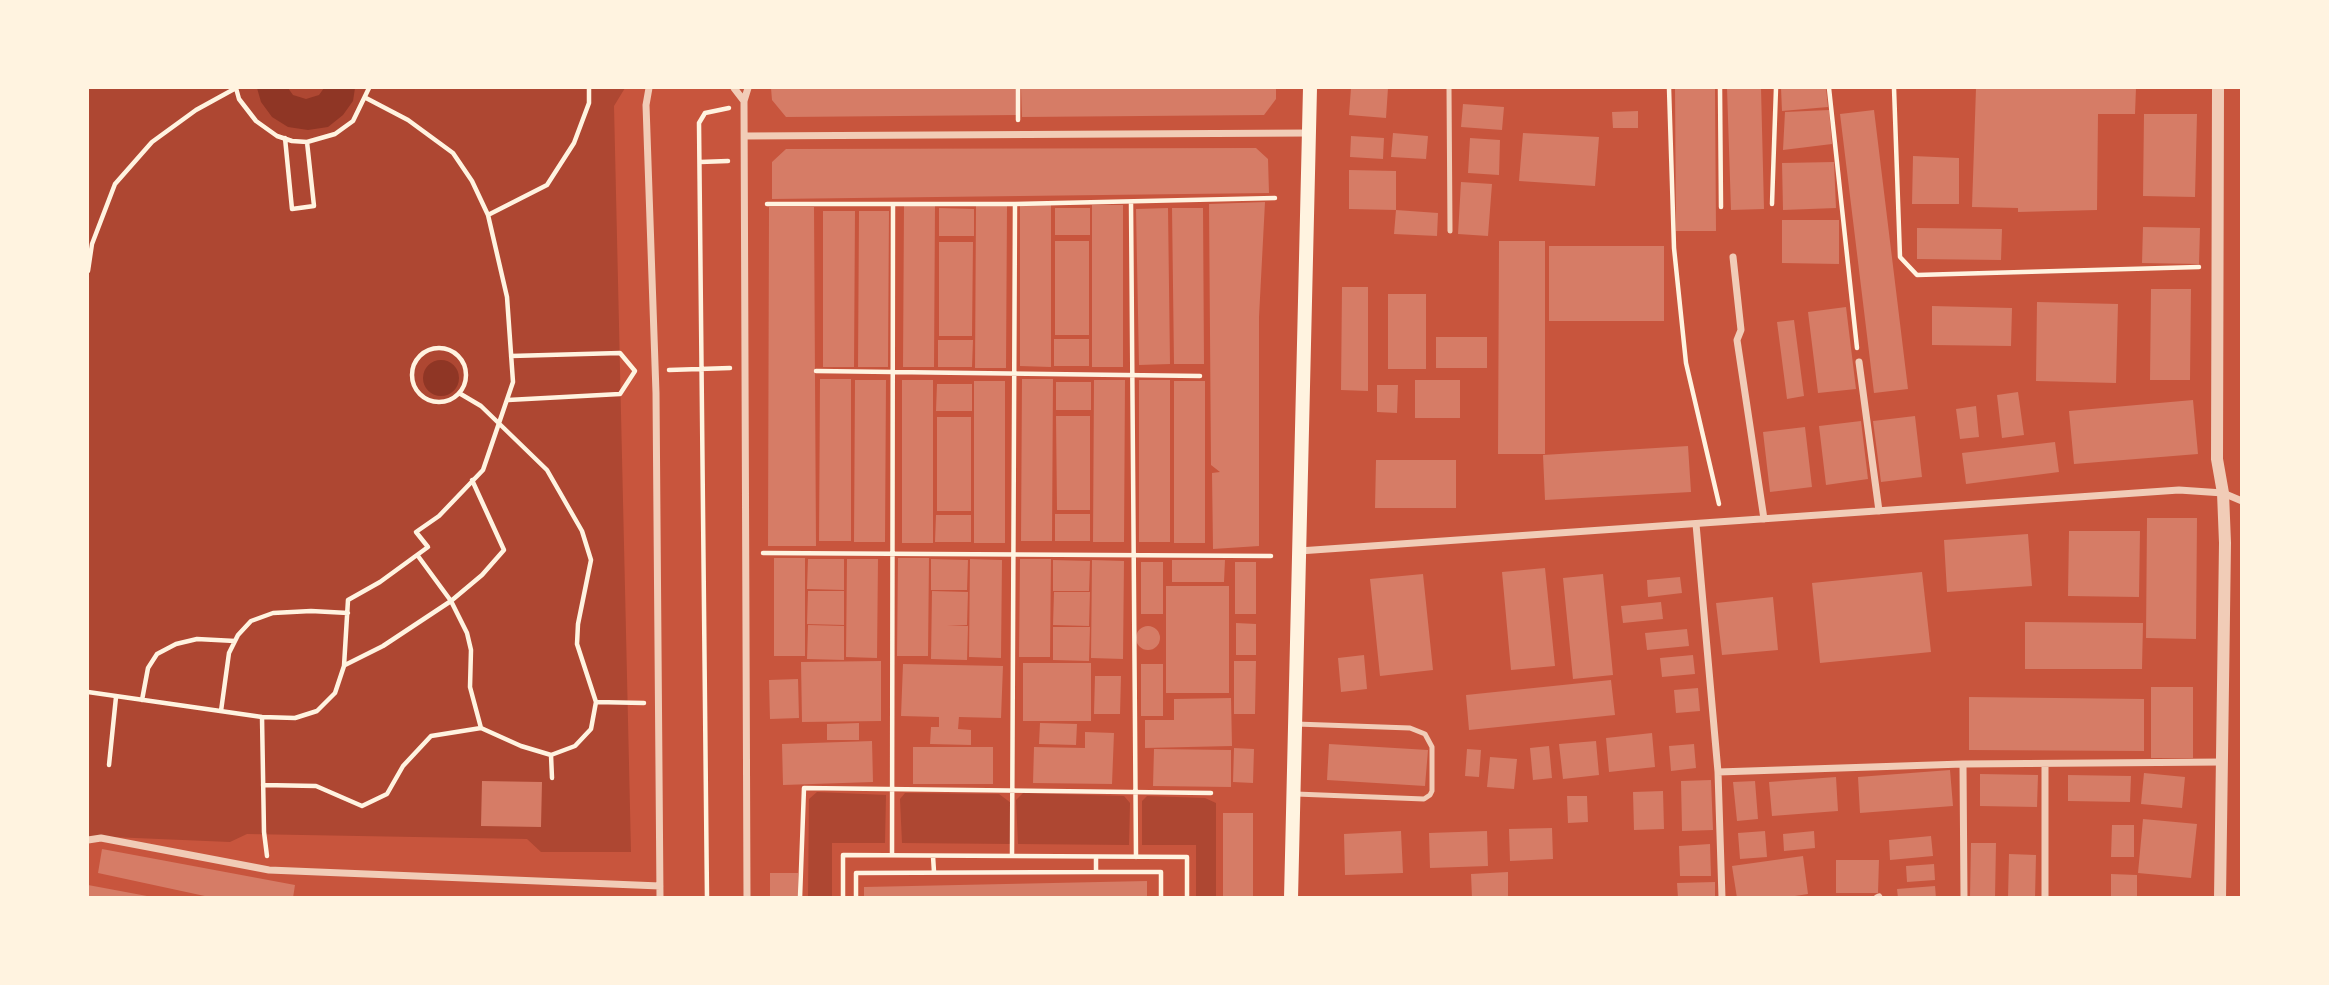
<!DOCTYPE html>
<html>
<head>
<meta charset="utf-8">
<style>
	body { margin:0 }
	#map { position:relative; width:2329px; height:985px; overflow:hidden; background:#c8553d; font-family:"Asap Condensed",sans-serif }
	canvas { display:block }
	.frame { position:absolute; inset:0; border:89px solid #fff3e0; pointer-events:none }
</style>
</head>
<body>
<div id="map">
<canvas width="2329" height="985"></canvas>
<div class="frame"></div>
</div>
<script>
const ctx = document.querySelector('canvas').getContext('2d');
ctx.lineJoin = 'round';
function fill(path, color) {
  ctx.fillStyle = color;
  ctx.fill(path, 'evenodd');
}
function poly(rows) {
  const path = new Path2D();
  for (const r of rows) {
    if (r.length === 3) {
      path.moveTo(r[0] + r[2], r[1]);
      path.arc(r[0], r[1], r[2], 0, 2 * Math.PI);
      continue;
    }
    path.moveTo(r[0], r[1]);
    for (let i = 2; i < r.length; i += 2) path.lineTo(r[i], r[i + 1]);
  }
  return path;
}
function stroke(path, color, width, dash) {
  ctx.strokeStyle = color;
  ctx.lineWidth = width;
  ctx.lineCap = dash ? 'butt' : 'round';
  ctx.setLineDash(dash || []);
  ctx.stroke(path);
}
fill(poly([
	[88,88,625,88,614,106,631,852,541,852,527,839,247,834,230,842,88,836],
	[817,792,886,795,885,843,832,843,832,897,808,897,809,799],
	[905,793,999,794,1011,803,1012,844,902,843,900,799],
	[1023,793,1124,796,1130,803,1129,845,1018,844,1016,800],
	[1147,796,1205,798,1216,803,1216,897,1196,897,1196,845,1142,845,1142,801]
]), '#ae4732');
fill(poly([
	[257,88,288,88,293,95,306,99,319,95,324,88,355,88,353,101,343,115,328,127,308,130,288,127,272,117,261,102],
	[441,378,18]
]), '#8f3625');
fill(poly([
	[771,88,1016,88,1016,115,786,117,772,100],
	[1021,88,1276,88,1276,99,1264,115,1022,117],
	[1351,88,1388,88,1386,118,1349,115],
	[1675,88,1715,88,1716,231,1676,231],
	[1727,88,1761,88,1764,209,1731,210],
	[1781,88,1826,88,1828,107,1782,111],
	[1976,88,2136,88,2135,114,2098,114,2097,210,2018,212,2018,208,1972,207],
	[1463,104,1504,107,1502,130,1461,127],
	[1829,110,1832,144,1783,150,1785,112],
	[1874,110,1908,389,1874,393,1840,114],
	[1638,111,1638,128,1613,128,1612,112],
	[2144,114,2197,114,2195,197,2143,196],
	[1393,133,1428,136,1426,159,1391,157],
	[1523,133,1599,137,1595,186,1519,181],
	[1351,136,1384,138,1383,159,1350,157],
	[1470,138,1500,140,1499,175,1468,173],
	[1256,148,1268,159,1269,193,772,199,772,162,786,149],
	[1913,156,1959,158,1959,204,1912,204],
	[1834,162,1836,208,1783,210,1782,163],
	[1349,170,1396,171,1396,210,1349,209],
	[1461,182,1492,184,1488,236,1458,234],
	[1265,202,1259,317,1259,546,1213,549,1212,473,1220,472,1211,465,1209,204],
	[1020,204,1051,205,1051,367,1020,366],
	[904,205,935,206,934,367,903,367],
	[1092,205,1123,205,1123,367,1092,367],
	[976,206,1007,206,1006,368,975,368],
	[769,207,814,207,816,546,768,546],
	[939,208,974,209,974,236,939,236],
	[1055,208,1090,208,1090,235,1055,235],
	[1168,208,1170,364,1139,365,1136,209],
	[1172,208,1203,208,1204,364,1174,364],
	[1396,210,1438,213,1437,236,1394,234],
	[823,211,855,211,854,367,823,367],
	[859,211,889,211,888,367,858,367],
	[1782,220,1839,220,1839,264,1782,263],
	[2143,227,2200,228,2199,264,2142,263],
	[1917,228,2002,229,2001,260,1917,259],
	[1055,241,1089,241,1089,335,1055,335],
	[1499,241,1545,241,1545,454,1498,454],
	[939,242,973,242,972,336,939,336],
	[1549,246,1664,246,1664,321,1549,321],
	[1342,287,1368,287,1368,391,1341,390],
	[2151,289,2191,289,2190,380,2150,380],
	[1388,294,1426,294,1426,369,1388,369],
	[2037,302,2118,304,2116,383,2036,381],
	[1932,306,2012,308,2011,346,1932,345],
	[1846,307,1856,389,1818,393,1808,312],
	[1794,320,1804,396,1787,399,1777,322],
	[1436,337,1487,337,1487,368,1436,368],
	[1054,339,1089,339,1089,366,1054,366],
	[938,340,973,340,972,367,938,367],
	[820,379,851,379,851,541,819,541],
	[1022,379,1053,379,1052,541,1021,541],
	[855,380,886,380,885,542,854,542],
	[902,380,933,380,933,543,902,543],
	[1094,380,1125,380,1124,542,1093,542],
	[1139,380,1170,380,1170,542,1139,542],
	[1415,380,1460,380,1460,418,1415,418],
	[974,381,1005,381,1005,543,974,543],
	[1174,381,1205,381,1205,543,1174,543],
	[1056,382,1091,382,1091,410,1056,410],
	[937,384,972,384,972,411,936,411],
	[1377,385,1398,385,1397,413,1377,412],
	[2018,392,2024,435,2002,438,1997,395],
	[2193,400,2198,454,2074,464,2069,411],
	[1976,406,1979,437,1960,439,1956,409],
	[1056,416,1090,416,1090,510,1057,510],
	[1915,416,1922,477,1881,482,1873,421],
	[937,417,971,417,971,511,937,511],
	[1861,421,1868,479,1826,485,1819,426],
	[1805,427,1812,487,1770,492,1763,432],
	[2055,442,2059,472,1966,484,1962,453],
	[1688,446,1691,492,1545,500,1543,455],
	[1376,460,1456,460,1456,508,1375,508],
	[1055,514,1090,514,1090,541,1055,541],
	[936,515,971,515,971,542,935,542],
	[2147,518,2197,518,2196,639,2146,638],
	[2069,531,2140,531,2139,597,2068,596],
	[2028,534,2032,586,1947,592,1944,540],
	[774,558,805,558,805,656,774,656],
	[898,558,929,558,928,656,897,656],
	[808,559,844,559,844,590,807,589],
	[847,559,878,559,877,658,846,657],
	[931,559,968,560,967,590,931,590],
	[970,559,1002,560,1001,658,969,657],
	[1020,559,1051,559,1050,657,1019,657],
	[1053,560,1090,561,1089,591,1053,591],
	[1092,560,1124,561,1123,659,1091,658],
	[1172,560,1225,560,1224,582,1172,582],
	[1141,562,1163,562,1163,614,1141,614],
	[1235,562,1256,562,1256,614,1235,614],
	[1545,568,1555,666,1511,670,1502,572],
	[1922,572,1931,652,1820,663,1812,583],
	[1423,574,1433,670,1380,676,1370,579],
	[1603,574,1613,675,1573,679,1563,578],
	[1680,577,1682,593,1648,597,1647,580],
	[1166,586,1229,586,1229,693,1166,693],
	[808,591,844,591,844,625,807,624],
	[932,591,968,592,967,625,947,626,968,626,967,660,931,659],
	[1054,592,1090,592,1089,626,1053,625],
	[1773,597,1778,650,1722,655,1716,603],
	[1661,602,1663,619,1623,623,1621,606],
	[2025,622,2143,623,2142,669,2025,669],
	[1236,623,1256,624,1256,655,1236,655],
	[808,625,844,626,844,660,807,659],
	[1148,638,12],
	[1053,627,1090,627,1089,661,1053,660],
	[1687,629,1689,646,1647,650,1645,633],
	[1364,655,1367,689,1341,692,1338,658],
	[1693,655,1695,674,1662,677,1660,658],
	[881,661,881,721,802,722,801,662],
	[1234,661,1256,661,1255,714,1234,714],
	[1023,663,1091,663,1091,721,1023,721],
	[903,664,1003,666,1001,718,959,717,958,729,971,730,971,745,930,744,931,727,939,727,939,717,901,716],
	[1141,664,1163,664,1163,716,1141,716],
	[1095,676,1121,676,1120,714,1094,714],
	[798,679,799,718,770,719,769,680],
	[1611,680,1615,715,1469,730,1466,695],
	[2151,687,2193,687,2193,758,2151,758],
	[1698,688,1700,711,1676,713,1674,690],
	[1969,697,2144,699,2144,751,1969,750],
	[1231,698,1232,746,1145,748,1145,720,1174,720,1174,699],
	[859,723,859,740,827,740,827,724],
	[1040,723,1077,724,1076,745,1039,744],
	[1085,732,1114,733,1112,784,1033,783,1034,747,1085,748],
	[1652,733,1655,767,1609,772,1606,738],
	[872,741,873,782,783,785,782,744],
	[1596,741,1599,775,1563,779,1559,744],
	[1329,744,1428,750,1425,786,1327,780],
	[1694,744,1696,768,1671,771,1669,746],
	[1549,746,1552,778,1533,780,1530,748],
	[913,747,993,747,993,784,913,784],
	[1234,748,1254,749,1253,783,1233,782],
	[1154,749,1231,750,1231,787,1153,786],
	[1467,749,1481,750,1479,777,1465,776],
	[1490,757,1517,759,1514,789,1487,787],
	[1950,770,1953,806,1860,813,1858,777],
	[2144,773,2185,777,2182,808,2141,804],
	[1980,774,2038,775,2037,807,1980,806],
	[2068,775,2131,776,2130,802,2068,801],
	[1836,777,1838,811,1772,816,1769,782],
	[1711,780,1713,830,1682,831,1681,781],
	[482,781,542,782,541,827,481,826],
	[1755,781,1758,819,1737,821,1733,782],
	[1663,791,1664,829,1634,830,1633,792],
	[1567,796,1587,796,1588,822,1568,823],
	[1223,813,1253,813,1253,898,1223,898],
	[2143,819,2197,824,2191,878,2138,873],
	[2112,825,2134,825,2134,857,2111,857],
	[1552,828,1553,859,1510,861,1509,829],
	[1401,831,1403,873,1345,875,1344,834],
	[1487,831,1488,866,1430,868,1429,833],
	[1765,831,1767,857,1740,859,1738,833],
	[1814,831,1815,848,1784,851,1783,834],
	[1931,836,1933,856,1890,860,1889,840],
	[1971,843,1996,843,1995,898,1970,898],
	[1710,844,1711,876,1680,876,1679,846],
	[102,849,295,885,293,898,214,898,98,873],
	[2009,854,2036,855,2035,898,2008,898],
	[1803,856,1808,894,1782,898,1737,898,1732,866],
	[1836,860,1879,860,1878,893,1836,893],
	[1934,864,1935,880,1907,882,1906,866],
	[1508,872,1508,898,1472,898,1471,874],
	[770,873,798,873,798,898,770,898],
	[2111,874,2137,875,2137,898,2111,898],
	[1147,881,1147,898,864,898,864,887],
	[1715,882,1715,898,1678,898,1677,883],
	[88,885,147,896,147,898,92,898,88,896],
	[1935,886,1936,898,1898,898,1897,889]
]), '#d67c66');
stroke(poly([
	[1018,88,1018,120],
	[1669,88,1674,248,1686,363,1719,504],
	[1720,88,1721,207],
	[1829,88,1857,348],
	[1894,88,1900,257,1917,275,2199,267],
	[285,138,292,209,314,206,307,142],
	[700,162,728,161],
	[1131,202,1136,857],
	[767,204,1015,204,1275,198],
	[1772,204,1776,88],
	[488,215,547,185,574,143,589,103,589,88],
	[88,271,92,244,115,184,152,142,196,110,236,88,239,99,256,121,277,136,292,141,307,142,335,134,353,121,369,88],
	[439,375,27],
	[669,370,730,368],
	[816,371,1200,376],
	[508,400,620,394,635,371,620,353,511,356],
	[763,553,1271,556],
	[418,556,451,601,467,633,471,650,470,687,481,728],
	[345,665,383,646,451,601,482,575,504,550,472,480],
	[88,692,262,717,295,718,317,711,335,693,344,666,348,600,380,582,428,547,416,532,439,516,483,470,513,382,507,297,488,215,472,181,453,153,408,120,366,98],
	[142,700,148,668,157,654,176,644,197,639,235,641],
	[596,702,644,703],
	[221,711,229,653,238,635,251,621,273,613,311,611,348,613],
	[262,717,264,832,267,856],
	[551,755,552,778],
	[109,765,116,697],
	[263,785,316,786,362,806,387,794,403,766,431,736,481,728,521,746,551,755,575,746,591,729,596,702,577,644,578,624,591,560,582,531,547,470,481,406,459,393],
	[892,855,893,204],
	[933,856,934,872],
	[1012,856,1015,204],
	[1096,872,1096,857],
	[707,898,699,123,705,113,729,108],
	[800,898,804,788,1211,793],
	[843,898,843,855,1187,857,1187,898],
	[856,898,856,873,1096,872,1161,872,1161,898]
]), '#fff3e0', 4.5);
stroke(poly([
	[1449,88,1450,231],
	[1296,724,1410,728,1425,734,1432,747,1432,791,1430,795,1424,799,1296,794]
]), '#f1ccb7', 5);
stroke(poly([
	[649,88,646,105,656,393,660,898],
	[734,88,744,101],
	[745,136,1309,133],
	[1733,257,1741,330,1737,340,1764,519],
	[1859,362,1879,511],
	[1696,524,1718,772,1722,898],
	[1299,551,2179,490,2223,493,2242,501],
	[1963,764,1964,898],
	[2045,764,2045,898],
	[1718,772,1963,764,2223,762],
	[88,840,101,838,269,870,660,886],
	[747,898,744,101,748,88],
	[1877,898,1879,897]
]), '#f1ccb7', 7);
stroke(poly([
	[2218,88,2217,459,2223,493,2225,543,2220,898]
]), '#f1ccb7', 12);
stroke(poly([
	[1291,898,1310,88]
]), '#fff3e0', 14);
</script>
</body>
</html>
